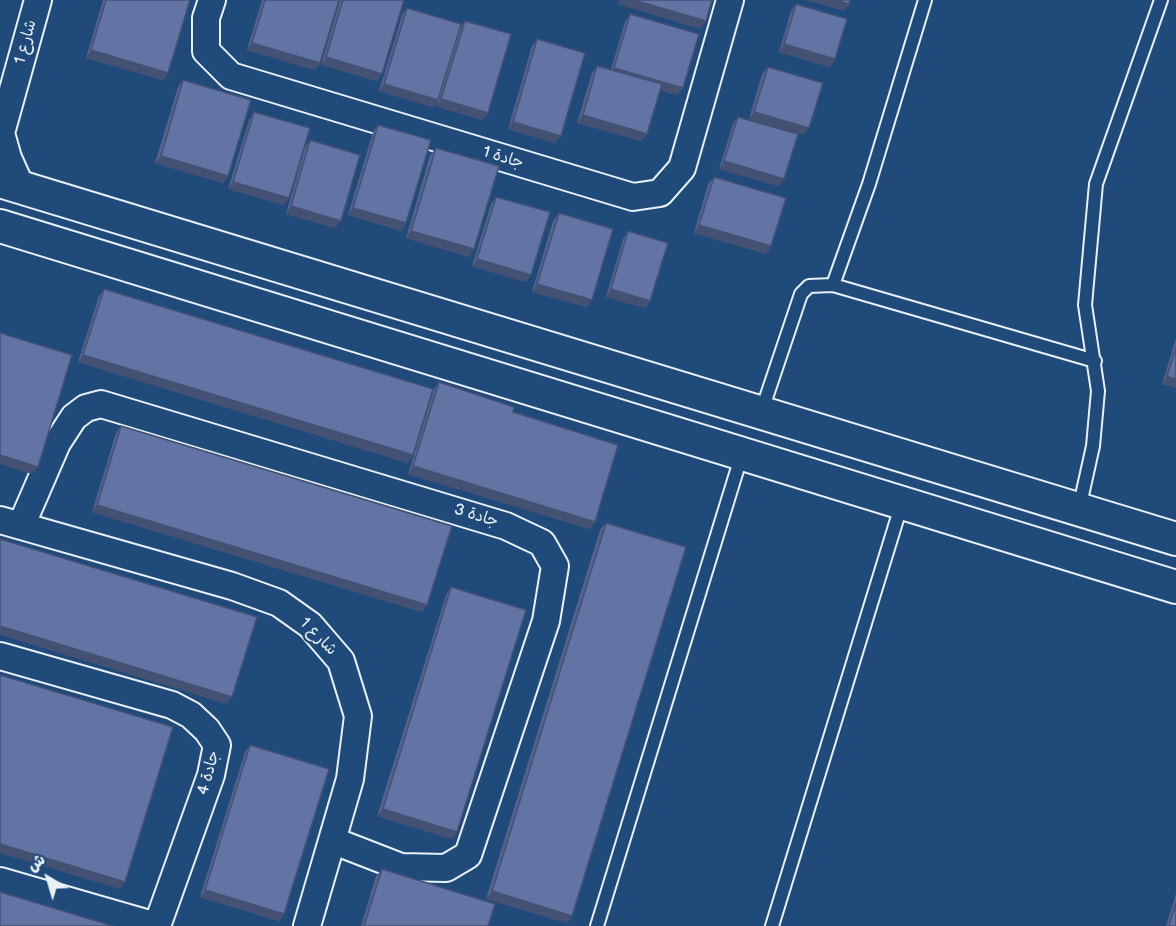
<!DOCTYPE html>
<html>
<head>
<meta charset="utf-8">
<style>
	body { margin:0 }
	#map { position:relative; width:1176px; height:926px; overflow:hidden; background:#1f4a7a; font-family:"Balsamiq Sans","Playpen Sans Arabic",sans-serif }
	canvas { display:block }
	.north { position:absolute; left:18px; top:848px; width:60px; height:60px; -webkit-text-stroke:4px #1f4a7a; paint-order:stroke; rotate:322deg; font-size:16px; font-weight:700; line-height:24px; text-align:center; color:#e8f1f8 }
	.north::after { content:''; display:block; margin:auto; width:21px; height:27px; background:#e8f1f8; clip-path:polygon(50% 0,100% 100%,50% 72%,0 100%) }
</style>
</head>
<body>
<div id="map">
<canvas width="1176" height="926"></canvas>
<div class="north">ش</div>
</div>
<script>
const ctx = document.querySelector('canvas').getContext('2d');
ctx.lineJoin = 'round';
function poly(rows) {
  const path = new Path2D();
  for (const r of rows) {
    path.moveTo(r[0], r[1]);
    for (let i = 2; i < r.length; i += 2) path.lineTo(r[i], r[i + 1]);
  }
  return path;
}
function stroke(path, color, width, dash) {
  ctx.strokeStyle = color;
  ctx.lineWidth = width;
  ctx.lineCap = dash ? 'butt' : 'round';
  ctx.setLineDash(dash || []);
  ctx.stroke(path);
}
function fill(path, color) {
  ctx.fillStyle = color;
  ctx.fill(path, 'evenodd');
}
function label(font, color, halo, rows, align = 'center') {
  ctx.font = font + ' "Balsamiq Sans","Playpen Sans Arabic",sans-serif';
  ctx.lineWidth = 4.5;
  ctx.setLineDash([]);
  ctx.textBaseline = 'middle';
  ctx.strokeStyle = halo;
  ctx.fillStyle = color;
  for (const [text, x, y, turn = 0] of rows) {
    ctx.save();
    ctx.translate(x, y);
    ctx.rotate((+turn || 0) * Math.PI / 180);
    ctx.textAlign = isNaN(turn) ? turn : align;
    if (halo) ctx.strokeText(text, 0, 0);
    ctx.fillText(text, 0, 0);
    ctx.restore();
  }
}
const service = poly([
	[833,285,869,184,925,0],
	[761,413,801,294,809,286,833,285,1095,361],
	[1079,509,1093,446,1098,391,1085,305,1096,184,1161,0],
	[597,926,742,454],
	[772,926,902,503]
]);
const minor = poly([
	[212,0,206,18,206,51,231,76,633,197,660,193,682,168,730,0],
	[21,187,8,158,1,133,38,0],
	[0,520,232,586,279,603,310,625,341,661,358,716,350,779,307,926],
	[21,526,57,443,74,417,86,408,101,404,506,526,542,543,555,566,546,621,468,855,446,868,401,867,334,841],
	[0,656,172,705,191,715,207,730,217,745,211,775,157,926],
	[0,881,156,926]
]);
const tertiary = poly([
	[0,181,1176,539],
	[0,226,1176,587]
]);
stroke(service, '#e8f1f8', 16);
stroke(minor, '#e8f1f8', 30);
stroke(tertiary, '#e8f1f8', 36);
stroke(service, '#1f4a7a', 12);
stroke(minor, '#1f4a7a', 26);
stroke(tertiary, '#1f4a7a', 32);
fill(poly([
	[103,0,190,0,168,73,163,80,86,58],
	[262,0,339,0,320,63,315,70,247,50],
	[340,0,404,0,377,81,321,65],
	[796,4,835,59,830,67,779,52,791,11],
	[407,8,460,28,465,21,488,113,482,120,436,106,438,101,433,107,379,91,402,15],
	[630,14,677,95,660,90,647,134,642,141,577,123,592,73,597,66,611,69,625,22],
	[537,39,561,136,555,143,508,129,532,46],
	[768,67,804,135,749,119,762,74],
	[183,80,228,176,223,183,155,163,178,87],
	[254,112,284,205,228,189,249,120],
	[738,117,784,179,779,186,719,169,733,124],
	[378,125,406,223,401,231,348,215,373,132],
	[310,140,335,228,286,214,305,147],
	[436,148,474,249,469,257,406,238,430,155],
	[714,177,771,246,766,254,694,233,708,184],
	[496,197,531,275,526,282,472,266,491,204],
	[559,213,592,300,587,307,532,292,553,221],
	[628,231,650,301,645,308,606,297,623,239],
	[104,289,408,463,78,362,99,296],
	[1176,338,1176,388,1162,384],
	[439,382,595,522,590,529,408,474,434,389],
	[121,426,427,605,422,612,92,512,116,433],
	[606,523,572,916,567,923,486,899,600,530],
	[451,587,457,832,452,839,377,816,446,595],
	[250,745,284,914,279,921,200,897,245,752],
	[382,869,488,926,361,926,376,876],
	[1176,893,1176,926,1166,926]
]), '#53648d');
fill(poly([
	[620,0,634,0,706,21,700,29,617,4],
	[805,0,836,0,849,4,844,11],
	[252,43,320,63,315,70,247,50],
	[784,44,835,59,830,67,779,52],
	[91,50,168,73,163,80,86,58],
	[326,57,382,74,377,81,321,65],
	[614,68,683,88,677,95,609,75],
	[384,84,438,100,433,107,379,91],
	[441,99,488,113,482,120,436,106],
	[754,112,809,128,804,135,749,119],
	[583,115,647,134,642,141,577,123],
	[513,122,561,136,555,143,508,129],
	[161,156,228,176,223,183,155,163],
	[724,161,784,179,779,186,719,169],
	[233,182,289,198,284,205,228,189],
	[291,206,341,221,335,228,286,214],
	[353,208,406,223,401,231,348,215],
	[699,225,771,246,766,254,694,233],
	[411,231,474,249,469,257,406,238],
	[477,259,531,275,526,282,472,266],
	[537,284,592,300,587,307,532,292],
	[611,289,650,301,645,308,606,297],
	[83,355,413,455,408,463,78,362],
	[1167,376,1176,379,1176,388,1162,384],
	[0,455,38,467,32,474,0,464],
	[413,466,595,522,590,529,408,474],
	[97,505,427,605,422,612,92,512],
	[0,626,232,697,227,704,0,635],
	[383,809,457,832,452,839,377,816],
	[0,844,125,882,120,889,0,853],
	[205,890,284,914,279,921,200,897],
	[492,891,572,916,567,923,486,899]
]), '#445173');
const building = poly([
	[106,0,190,0,168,73,91,50,106,0],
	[265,0,339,0,320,63,252,43,265,0],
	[343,0,404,0,382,74,326,57,343,0],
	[634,0,712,0,706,21,634,0],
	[836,0,850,0,849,4,836,0],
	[796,4,847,19,835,59,784,44,796,4],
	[407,8,461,24,438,100,384,84,407,8],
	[630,14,699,34,683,88,614,68,630,14],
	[465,21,511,34,488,113,441,99,465,21],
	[537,39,585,53,561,136,513,122,537,39],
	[597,66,662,84,647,134,583,115,597,66],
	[768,67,823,83,809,128,754,112,768,67],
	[183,80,251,100,228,176,161,156,183,80],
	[254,112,310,128,289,198,233,182,254,112],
	[738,117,798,134,784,179,724,161,738,117],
	[378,125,431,140,406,223,353,208,378,125],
	[310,140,360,155,341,221,291,206,310,140],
	[436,148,499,166,474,249,411,231,436,148],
	[714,177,786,198,771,246,699,225,714,177],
	[496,197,550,212,531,275,477,259,496,197],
	[559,213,613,229,592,300,537,284,559,213],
	[628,231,668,243,650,301,611,289,628,231],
	[104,289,433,389,413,455,83,355,104,289],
	[0,333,72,355,38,467,0,455,0,333],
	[1176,348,1176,379,1167,376,1176,348],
	[439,382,514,407,513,412,618,445,595,522,413,466,439,382],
	[121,426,452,526,427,605,97,505,121,426],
	[606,523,686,547,572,916,492,891,606,523],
	[0,539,257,617,232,697,0,626,0,539],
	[451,587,526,610,457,832,383,809,451,587],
	[0,675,173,727,125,882,0,844,0,675],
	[250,745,329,769,284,914,205,890,250,745],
	[382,869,495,904,488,926,364,926,382,869],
	[0,892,113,926,0,926,0,892],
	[1176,903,1176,926,1169,926,1176,903]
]);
fill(building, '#6174a4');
stroke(building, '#445173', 1.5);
label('16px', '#e8f1f8', '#1f4a7a', [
	["شارع 1",26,42,-75],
	["جادة 1",503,158,17],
	["جادة 3",476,516,17],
	["شارع 1",318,637,45],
	["جادة 4",209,773,-75]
]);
</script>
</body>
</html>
